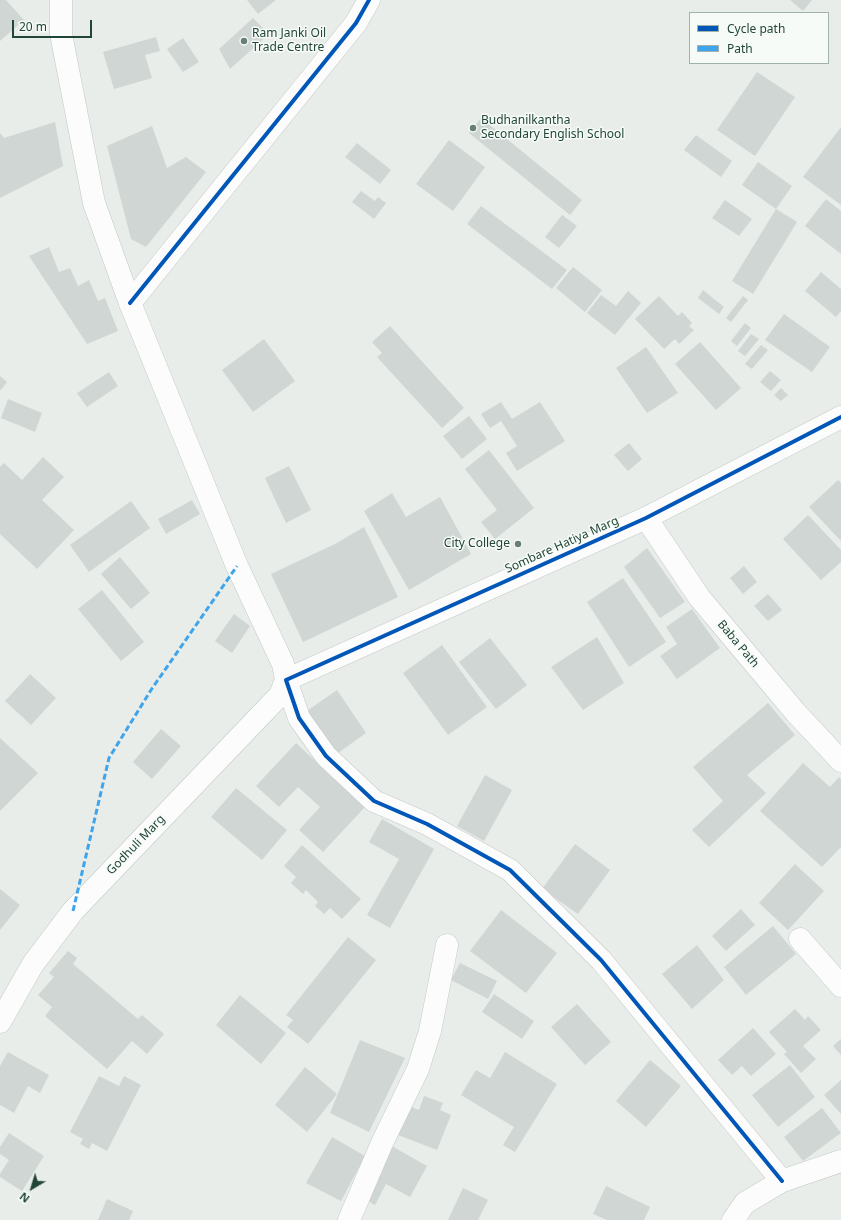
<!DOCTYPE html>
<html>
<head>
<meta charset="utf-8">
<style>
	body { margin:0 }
	#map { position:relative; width:841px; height:1220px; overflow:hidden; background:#e8edea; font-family:"Noto Sans",sans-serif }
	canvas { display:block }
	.legend { position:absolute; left:689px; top:12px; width:140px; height:52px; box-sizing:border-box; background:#f6fbf8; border:1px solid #a1b2aa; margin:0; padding:5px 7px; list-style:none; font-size:12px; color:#214536 }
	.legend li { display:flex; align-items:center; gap:8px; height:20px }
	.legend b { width:20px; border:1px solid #a1b2aa }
	.north { position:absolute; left:12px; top:1168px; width:40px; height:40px; -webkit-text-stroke:3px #f6fbf8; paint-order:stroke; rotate:218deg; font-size:11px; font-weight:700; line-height:16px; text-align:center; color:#214536 }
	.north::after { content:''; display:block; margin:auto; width:14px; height:18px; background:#214536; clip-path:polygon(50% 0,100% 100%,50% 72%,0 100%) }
	.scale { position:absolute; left:12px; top:20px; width:80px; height:18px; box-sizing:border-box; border:2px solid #214536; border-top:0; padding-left:5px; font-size:12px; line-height:14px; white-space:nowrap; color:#214536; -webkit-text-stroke:3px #f6fbf8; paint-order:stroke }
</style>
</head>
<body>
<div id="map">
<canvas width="841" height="1220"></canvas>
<ul class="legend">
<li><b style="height:5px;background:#0057b8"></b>Cycle path</li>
<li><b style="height:5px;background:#3ea4eb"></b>Path</li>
</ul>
<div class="north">N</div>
<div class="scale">20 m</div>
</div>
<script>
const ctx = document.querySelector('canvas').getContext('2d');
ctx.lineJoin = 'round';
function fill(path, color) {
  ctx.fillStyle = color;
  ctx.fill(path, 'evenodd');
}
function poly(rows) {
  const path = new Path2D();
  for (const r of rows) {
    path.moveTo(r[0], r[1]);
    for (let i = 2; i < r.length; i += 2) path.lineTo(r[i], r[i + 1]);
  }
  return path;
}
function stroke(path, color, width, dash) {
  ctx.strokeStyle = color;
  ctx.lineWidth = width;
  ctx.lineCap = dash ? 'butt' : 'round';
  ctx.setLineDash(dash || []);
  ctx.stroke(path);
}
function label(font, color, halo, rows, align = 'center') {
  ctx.font = font + ' "Noto Sans",sans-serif';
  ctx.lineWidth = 3;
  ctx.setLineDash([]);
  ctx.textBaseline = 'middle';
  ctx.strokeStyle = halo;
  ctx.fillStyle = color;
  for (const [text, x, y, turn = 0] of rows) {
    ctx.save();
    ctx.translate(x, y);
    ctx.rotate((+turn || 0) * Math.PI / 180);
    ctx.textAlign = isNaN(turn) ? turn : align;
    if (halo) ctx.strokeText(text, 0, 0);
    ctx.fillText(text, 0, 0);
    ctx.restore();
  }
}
fill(poly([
	[0,0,6,0,24,20,0,41],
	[247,0,276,0,258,14],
	[790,0,812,0,803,11],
	[253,18,269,34,230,69,219,49],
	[156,37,160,51,145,55,152,78,114,89,103,52],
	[183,38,199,62,183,72,167,49],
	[757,72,795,97,755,156,717,130],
	[481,118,582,200,570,215,469,133],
	[55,122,63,166,0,198,0,133,4,138],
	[152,126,167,168,186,157,206,172,146,247,131,239,107,146],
	[841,127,841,205,803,177],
	[696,135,732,161,721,177,684,150],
	[449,140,485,167,453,211,416,184],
	[357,143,391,170,380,184,345,157],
	[758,162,792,186,776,209,742,185],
	[361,191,375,201,378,197,386,203,374,219,352,202],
	[826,199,841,211,841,254,805,226],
	[725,200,752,219,739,236,712,218],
	[481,206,567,270,552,289,467,224],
	[776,209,797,222,753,294,732,281],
	[562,215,577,226,559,248,545,237],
	[49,247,59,272,70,268,78,286,89,280,98,301,105,298,118,331,87,344,29,256],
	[573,267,602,290,585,312,556,288],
	[821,272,841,289,841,311,836,317,805,291],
	[703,290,724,307,719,314,698,298],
	[628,291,641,303,615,335,587,313,601,295,616,306],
	[659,296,678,316,682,312,692,323,689,326,694,330,679,344,675,339,664,349,635,319],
	[743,296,748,300,731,322,726,318],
	[784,314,830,347,812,372,765,340],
	[745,323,751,328,737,346,731,341],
	[390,326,464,408,442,428,377,357,382,353,372,342],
	[751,334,759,339,745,356,738,351],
	[264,339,295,381,253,412,222,370],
	[700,342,741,388,716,410,675,364],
	[761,345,768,350,752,369,745,364],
	[646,347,678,393,647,413,616,368],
	[770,371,781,380,771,391,760,382],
	[109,372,118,386,87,407,77,393],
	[0,376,7,382,0,391],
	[781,388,788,395,781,401,774,395],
	[8,399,42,413,35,432,1,418],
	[501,402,512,419,540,402,565,441,517,471,506,453,517,446,501,421,490,428,481,414],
	[469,416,487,439,462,459,443,436],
	[629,443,642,459,628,471,614,455],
	[489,450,534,508,495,539,481,522,497,510,465,469],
	[43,457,64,477,42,500,74,530,37,569,0,534,0,467,4,463,22,480],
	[289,466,311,510,286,523,265,478],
	[838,480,841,483,841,541,809,507],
	[392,493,406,517,440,497,471,554,409,590,364,511],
	[192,500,200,514,166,534,158,519],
	[131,501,150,528,89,572,70,545],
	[808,515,841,550,841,562,821,580,783,539],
	[364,527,398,597,303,642,271,574,335,544],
	[647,548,685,602,660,618,624,567],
	[120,557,150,593,131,609,101,574],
	[744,566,757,582,743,594,730,578],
	[623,578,666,642,629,667,587,602],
	[102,590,144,642,121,661,78,609],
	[768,594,782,610,768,621,754,606],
	[692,609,720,648,677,679,660,656,677,644,666,627],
	[234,614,250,626,232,653,215,641],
	[597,637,624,683,583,710,551,667],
	[490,638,527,685,496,709,459,662],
	[442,645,487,707,448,735,403,673],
	[30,674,56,698,31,725,5,701],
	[337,690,366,733,334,756,304,713],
	[768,703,795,735,747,775,766,793,709,847,692,830,723,801,693,767],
	[161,729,181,746,152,779,133,762],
	[0,738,38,773,0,811],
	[296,743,365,807,323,852,299,830,320,807,298,787,279,807,256,786],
	[803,763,830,787,839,777,841,779,841,847,822,867,760,811],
	[485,775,512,790,484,841,457,826],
	[236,788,287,830,262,860,211,817],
	[382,819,434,849,390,928,367,915,399,859,369,842],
	[575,844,610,870,578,914,542,889],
	[302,845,361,899,342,919,330,908,324,914,315,906,318,902,306,890,303,894,291,883,296,877,284,866],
	[795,864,824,891,788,930,759,903],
	[0,889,20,905,0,930],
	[741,909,755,925,726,951,712,936],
	[501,910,557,953,526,993,470,951],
	[773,926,796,954,746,995,724,967],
	[348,937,376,960,308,1044,287,1027,293,1020,286,1015],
	[697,945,724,980,692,1009,662,974],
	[68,951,77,958,73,964,138,1019,142,1015,164,1034,147,1054,132,1041,107,1069,45,1016,52,1007,38,995,54,977,49,973],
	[460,963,497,981,488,999,451,980],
	[494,994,534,1021,522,1039,482,1012],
	[240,995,286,1033,261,1064,216,1025],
	[577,1004,611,1042,585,1065,551,1027],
	[795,1009,805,1020,808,1016,821,1030,803,1046,816,1059,801,1073,784,1054,787,1052,769,1032],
	[753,1028,776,1054,751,1076,742,1066,732,1075,718,1060],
	[841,1039,841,1055,833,1046],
	[360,1040,405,1058,369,1132,330,1113],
	[8,1052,49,1075,40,1093,28,1086,14,1113,0,1105,0,1066],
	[505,1052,557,1084,515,1152,503,1145,514,1127,461,1095,476,1070,490,1078],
	[650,1060,681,1086,646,1127,616,1101],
	[790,1065,815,1097,778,1127,752,1095],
	[305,1067,337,1094,307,1132,275,1105],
	[99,1076,119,1086,124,1076,141,1085,107,1151,92,1143,89,1149,80,1144,83,1139,70,1132],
	[841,1080,841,1114,824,1095],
	[424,1096,443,1103,440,1110,451,1115,437,1150,398,1135,409,1106,419,1110],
	[822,1108,841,1133,803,1161,784,1137],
	[9,1133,44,1156,22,1191,0,1177,0,1174,9,1160,0,1154,0,1147],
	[332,1137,365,1156,341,1201,306,1183],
	[390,1145,427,1166,410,1197,386,1184,375,1205,361,1197],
	[606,1186,650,1207,644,1220,607,1220,593,1214],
	[463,1188,488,1200,478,1220,448,1220],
	[107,1199,133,1211,129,1220,98,1220]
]), '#cfd6d3');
const minor = poly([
	[130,303,356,23,369,0],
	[646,518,699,597,796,713,841,761],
	[286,680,299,718,326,756,374,801,427,824,510,870,601,960,782,1181],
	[800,939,841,986],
	[349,1220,382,1143,418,1069,430,1031,447,945],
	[733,1220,745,1203,782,1181,841,1161]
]);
const tertiary = poly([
	[286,680,646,518,841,417]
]);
const secondary = poly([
	[0,1022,33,964,73,911,280,695,286,680,283,664,237,566,130,303,94,203,61,34,61,0]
]);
stroke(minor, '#c4cac7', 23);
stroke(tertiary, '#c4cac7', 23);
stroke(secondary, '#c1c9c5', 23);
stroke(minor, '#fcfcfc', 22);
stroke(tertiary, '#fcfcfc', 22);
stroke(secondary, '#fcfcfc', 22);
stroke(poly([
	[73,911,109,758,151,690,237,566]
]), '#3ea4eb', 3, [6, 3]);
stroke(poly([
	[130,303,356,23,369,0],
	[782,1181,601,960,510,870,427,824,374,801,326,756,299,718,286,680,646,518,841,417]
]), '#0057b8', 4);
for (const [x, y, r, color] of [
	[244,41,4,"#678075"],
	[473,128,4,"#678075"],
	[518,544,4,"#678075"]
]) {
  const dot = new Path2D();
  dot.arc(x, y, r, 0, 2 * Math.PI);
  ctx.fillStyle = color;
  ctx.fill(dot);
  stroke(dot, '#f6fbf8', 1.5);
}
label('12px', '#214536', '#f6fbf8', [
	["Ram Janki Oil",252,34],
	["Trade Centre",252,48],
	["Budhanilkantha",481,121],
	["Secondary English School",481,135],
	["City College",510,544,"right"]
], 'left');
label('12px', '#214536', '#f6fbf8', [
	["Sombare Hatiya Marg",562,545,-24],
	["Baba Path",738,644,50],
	["Godhuli Marg",136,845,-46]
]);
</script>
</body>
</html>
